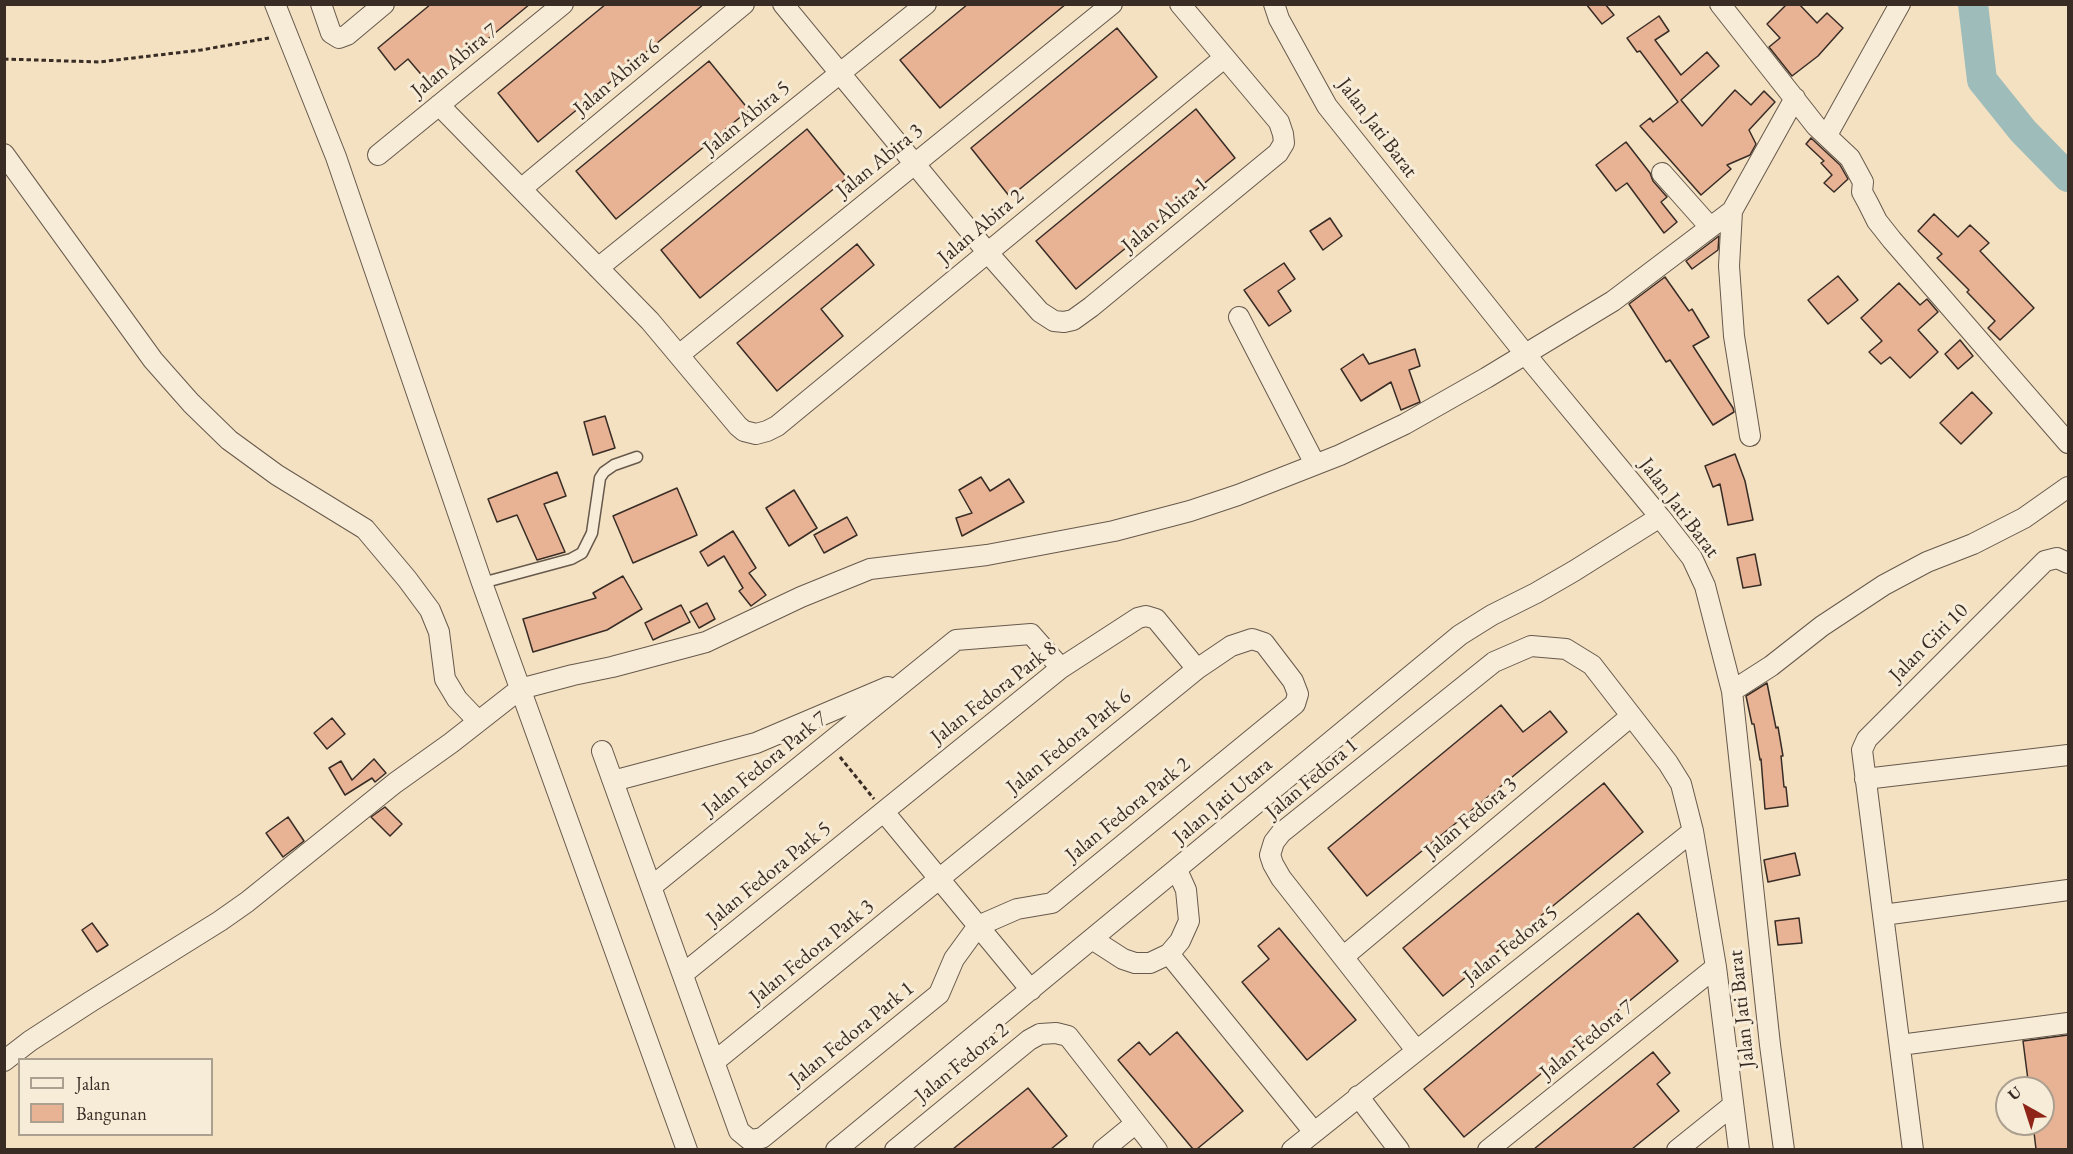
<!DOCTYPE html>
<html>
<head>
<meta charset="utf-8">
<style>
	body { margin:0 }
	#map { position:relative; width:2073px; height:1154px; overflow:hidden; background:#f3e1c2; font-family:"EB Garamond",serif }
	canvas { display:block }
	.frame { position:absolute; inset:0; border:6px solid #382c25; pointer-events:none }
	.legend { position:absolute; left:18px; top:1058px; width:195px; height:78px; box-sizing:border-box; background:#f7ecd7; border:2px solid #ab9f90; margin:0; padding:8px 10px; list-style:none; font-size:18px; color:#382c25 }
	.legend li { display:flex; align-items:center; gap:12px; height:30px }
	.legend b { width:30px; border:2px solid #ab9f90 }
	.north { position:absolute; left:1995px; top:1076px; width:60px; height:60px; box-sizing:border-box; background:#f7ecd7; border:2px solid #ab9f90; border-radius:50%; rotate:321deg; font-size:16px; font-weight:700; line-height:24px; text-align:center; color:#382c25 }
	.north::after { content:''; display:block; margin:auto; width:21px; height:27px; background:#8f2418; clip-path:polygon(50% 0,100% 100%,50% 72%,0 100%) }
</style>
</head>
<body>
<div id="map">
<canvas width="2073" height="1154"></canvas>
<div class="frame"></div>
<ul class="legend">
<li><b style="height:8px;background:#f7ecd7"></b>Jalan</li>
<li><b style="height:16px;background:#e8b395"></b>Bangunan</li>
</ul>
<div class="north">U</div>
</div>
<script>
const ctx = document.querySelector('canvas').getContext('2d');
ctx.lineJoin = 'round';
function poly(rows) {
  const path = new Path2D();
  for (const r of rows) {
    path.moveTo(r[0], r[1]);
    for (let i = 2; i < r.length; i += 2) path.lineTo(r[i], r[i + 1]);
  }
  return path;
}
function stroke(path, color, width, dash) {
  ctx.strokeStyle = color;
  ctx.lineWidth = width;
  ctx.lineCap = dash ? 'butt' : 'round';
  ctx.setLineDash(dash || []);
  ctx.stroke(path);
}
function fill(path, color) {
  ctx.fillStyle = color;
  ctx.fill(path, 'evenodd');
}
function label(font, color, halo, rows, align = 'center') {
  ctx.font = font + ' "EB Garamond",serif';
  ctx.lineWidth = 6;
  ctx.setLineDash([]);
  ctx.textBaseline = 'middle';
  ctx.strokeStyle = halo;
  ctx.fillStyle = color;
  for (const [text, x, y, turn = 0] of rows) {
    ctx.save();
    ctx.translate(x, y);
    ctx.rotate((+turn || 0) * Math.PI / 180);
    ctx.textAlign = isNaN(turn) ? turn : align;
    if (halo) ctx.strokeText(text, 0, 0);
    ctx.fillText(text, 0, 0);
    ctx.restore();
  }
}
stroke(poly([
	[1973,4,1982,80,2023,131,2068,177]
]), '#9dbcba', 30);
const building = poly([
	[431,4,530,4,431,86,408,59,395,70,378,48,431,4],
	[606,4,704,4,538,142,498,93,606,4],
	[968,4,1066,4,940,108,900,60,968,4],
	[1586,4,1605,4,1614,15,1602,24,1586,4],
	[1787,4,1799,4,1817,23,1827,13,1843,28,1818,56,1792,76,1769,47,1780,38,1767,24,1787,4],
	[1659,16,1669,31,1655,40,1681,75,1707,52,1719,66,1681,100,1702,126,1735,90,1751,105,1764,91,1775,102,1749,130,1756,144,1750,155,1727,165,1731,169,1701,195,1640,126,1650,118,1653,122,1678,102,1640,51,1637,52,1627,38,1659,16],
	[1117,28,1157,77,1010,197,971,148,1117,28],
	[709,61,749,110,616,219,576,171,709,61],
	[1196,109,1235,158,1076,289,1036,241,1196,109],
	[807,129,847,178,700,298,661,250,807,129],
	[1811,138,1840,165,1848,179,1834,192,1824,183,1832,175,1821,163,1824,161,1806,144,1811,138],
	[1626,142,1650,173,1653,181,1667,197,1661,202,1677,222,1664,233,1627,183,1616,191,1596,165,1626,142],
	[1934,214,1958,237,1970,225,1989,243,1980,251,2034,308,2000,340,1988,328,1995,321,1967,292,1969,290,1937,258,1942,254,1918,231,1934,214],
	[1330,218,1342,236,1323,250,1310,231,1330,218],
	[1719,236,1718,250,1692,269,1686,261,1719,236],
	[857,244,874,265,821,309,843,336,777,391,737,343,857,244],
	[1284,263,1295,279,1278,291,1291,311,1269,326,1244,290,1284,263],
	[1838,276,1858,300,1828,324,1808,300,1838,276],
	[1665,277,1689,311,1692,309,1709,337,1693,346,1733,408,1734,412,1713,425,1670,360,1666,362,1629,304,1665,277],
	[1899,283,1920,305,1927,299,1938,312,1918,330,1938,352,1910,378,1890,357,1881,364,1869,352,1882,341,1861,318,1899,283],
	[1960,340,1973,356,1958,369,1945,354,1960,340],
	[1415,349,1420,366,1409,370,1420,402,1401,410,1391,382,1361,401,1341,369,1363,354,1369,364,1415,349],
	[1972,392,1992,413,1961,444,1940,423,1972,392],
	[605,416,615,448,593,455,584,422,605,416],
	[1735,454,1745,481,1753,520,1728,525,1720,484,1713,487,1705,466,1735,454],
	[557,472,566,496,544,504,565,552,537,560,517,515,497,522,488,499,557,472],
	[981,477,990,491,1009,479,1024,502,962,536,956,518,972,513,959,490,981,477],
	[677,488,697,535,633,563,613,516,677,488],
	[794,490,817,528,789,546,766,508,794,490],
	[847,517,857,535,824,553,814,535,847,517],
	[733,531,756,568,749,573,766,595,751,606,739,591,743,588,724,556,708,566,700,552,733,531],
	[1755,554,1761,585,1743,588,1737,558,1755,554],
	[623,576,642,609,607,630,533,652,523,619,596,598,593,593,623,576],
	[707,603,715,619,699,628,690,612,707,603],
	[681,605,690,622,653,640,645,623,681,605],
	[1767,683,1776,728,1778,727,1783,756,1781,756,1784,787,1786,787,1788,806,1765,809,1761,759,1760,760,1754,724,1752,724,1746,696,1767,683],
	[1501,705,1523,732,1550,711,1567,732,1367,896,1328,848,1501,705],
	[332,718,345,734,327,749,314,733,332,718],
	[374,759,386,773,375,782,372,778,345,795,329,768,341,761,352,780,374,759],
	[1604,783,1643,832,1443,996,1403,948,1604,783],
	[385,807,402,824,390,836,371,817,385,807],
	[288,817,304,841,283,857,266,833,288,817],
	[1795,853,1800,875,1768,882,1764,860,1795,853],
	[1638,913,1678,961,1464,1137,1424,1089,1638,913],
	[1799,918,1802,943,1778,945,1775,921,1799,918],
	[92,923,108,945,97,952,82,930,92,923],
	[1279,928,1356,1020,1307,1060,1242,982,1269,959,1258,946,1279,928],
	[1177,1032,1243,1111,1197,1149,1193,1149,1118,1060,1139,1042,1150,1055,1177,1032],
	[2068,1035,2068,1149,2036,1149,2033,1124,2043,1124,2043,1088,2029,1088,2023,1041,2068,1035],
	[1653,1052,1670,1073,1657,1084,1679,1111,1632,1149,1534,1149,1653,1052],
	[1028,1088,1067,1136,1051,1149,953,1149,1028,1088]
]);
fill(building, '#e8b395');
stroke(building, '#382c25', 1.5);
const lane = poly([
	[482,583,571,559,582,553,592,533,600,478,604,472,614,465,637,457]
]);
const street = poly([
	[275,4,336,157,482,583,687,1150],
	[321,4,331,33,339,38,347,35,384,4],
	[783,4,988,253,1040,312,1054,321,1064,322,1073,320,1091,307,1278,153,1284,143,1283,134,1279,122,1180,4],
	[1274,4,1279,19,1327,106,1526,355,1660,517,1692,558,1705,586,1732,691,1770,1045,1784,1150],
	[1720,4,1816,126,1850,158,1863,182,1862,192,1868,203,1877,221,1892,240,2068,443],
	[439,105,650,321,738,426,744,431,756,434,767,431,777,426,1224,58],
	[1827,135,1900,4],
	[4,154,153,360,191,403,229,440,277,475,365,529,407,579,430,610,439,632,445,679,457,699,478,721],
	[378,155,563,4],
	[1662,173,1710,227],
	[521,189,744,4],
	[1732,211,1729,266,1734,336,1750,436],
	[598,268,926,4],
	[1239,317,1315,464],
	[679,355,1112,4],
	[1732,691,1771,666,1822,626,1884,585,1927,562,1973,544,2024,518,2068,487],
	[602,751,739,1131,750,1140,762,1138,939,994,954,959,978,926,1017,909,1052,903,1295,704,1298,694,1293,681,1264,643,1252,639,1231,646,1197,669,714,1062],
	[1865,779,2068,755],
	[613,781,756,743,888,687],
	[884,812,1031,990],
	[651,887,956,640,1031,634,1061,668],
	[1883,915,2068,890],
	[1092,939,1123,959,1135,963,1150,963,1169,954,1180,941,1189,921,1186,890,1177,870],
	[1169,954,1314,1132],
	[1343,957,1630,717],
	[683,974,1061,668,1138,618,1146,616,1156,619,1197,669],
	[1900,1045,2068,1023],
	[1416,1050,1281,878,1273,864,1270,855,1274,842,1281,833,1494,662,1531,646,1566,649,1592,665,1668,763,1681,784,1693,831,1716,967,1739,1150],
	[4,1061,30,1041,90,1002,220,921,247,902,395,783,451,743,520,689,573,675,612,667,706,642,801,597,870,569,987,555,1114,531,1190,511,1238,495,1340,455,1405,424,1486,378,1613,301,1732,211,1795,98],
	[1358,1096,1399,1150],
	[836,1150,1460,635,1492,615,1536,593,1574,571,1660,517],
	[895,1150,1029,1040,1040,1034,1056,1033,1068,1036,1157,1150],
	[1103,1150,1136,1123],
	[1292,1150,1693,831],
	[1488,1150,1716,967],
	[1677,1150,1733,1105],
	[1913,1150,1862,750,1867,739,2045,561,2057,558,2068,563]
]);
stroke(lane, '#67594c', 13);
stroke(street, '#67594c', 22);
stroke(poly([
	[4,59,99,62,201,50,269,38],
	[840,757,874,799]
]), '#382c25', 3, [4.5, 3]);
stroke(lane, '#f7ecd7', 10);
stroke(street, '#f7ecd7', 20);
label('21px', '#382c25', '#f7ecd7', [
	["Jalan Abira 7",455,61,-39],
	["Jalan Abira 6",617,78,-40],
	["Jalan Abira 5",747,118,-39],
	["Jalan Jati Barat",1377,128,53],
	["Jalan Abira 3",880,161,-39],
	["Jalan Abira 1",1165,215,-40],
	["Jalan Abira 2",981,227,-40],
	["Jalan Jati Barat",1679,508,53],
	["Jalan Giri 10",1929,643,-45],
	["Jalan Fedora Park 8",994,693,-38],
	["Jalan Fedora Park 6",1069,742,-39],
	["Jalan Fedora Park 7",765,764,-39],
	["Jalan Fedora 1",1312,779,-40],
	["Jalan Jati Utara",1223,801,-40],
	["Jalan Fedora Park 2",1128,810,-39],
	["Jalan Fedora 3",1471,818,-40],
	["Jalan Fedora Park 5",769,874,-39],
	["Jalan Fedora 5",1511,945,-38],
	["Jalan Fedora Park 3",812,952,-39],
	["Jalan Jati Barat",1742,1009,-96],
	["Jalan Fedora Park 1",852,1034,-39],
	["Jalan Fedora 7",1587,1040,-39],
	["Jalan Fedora 2",962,1063,-39]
]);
</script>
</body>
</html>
